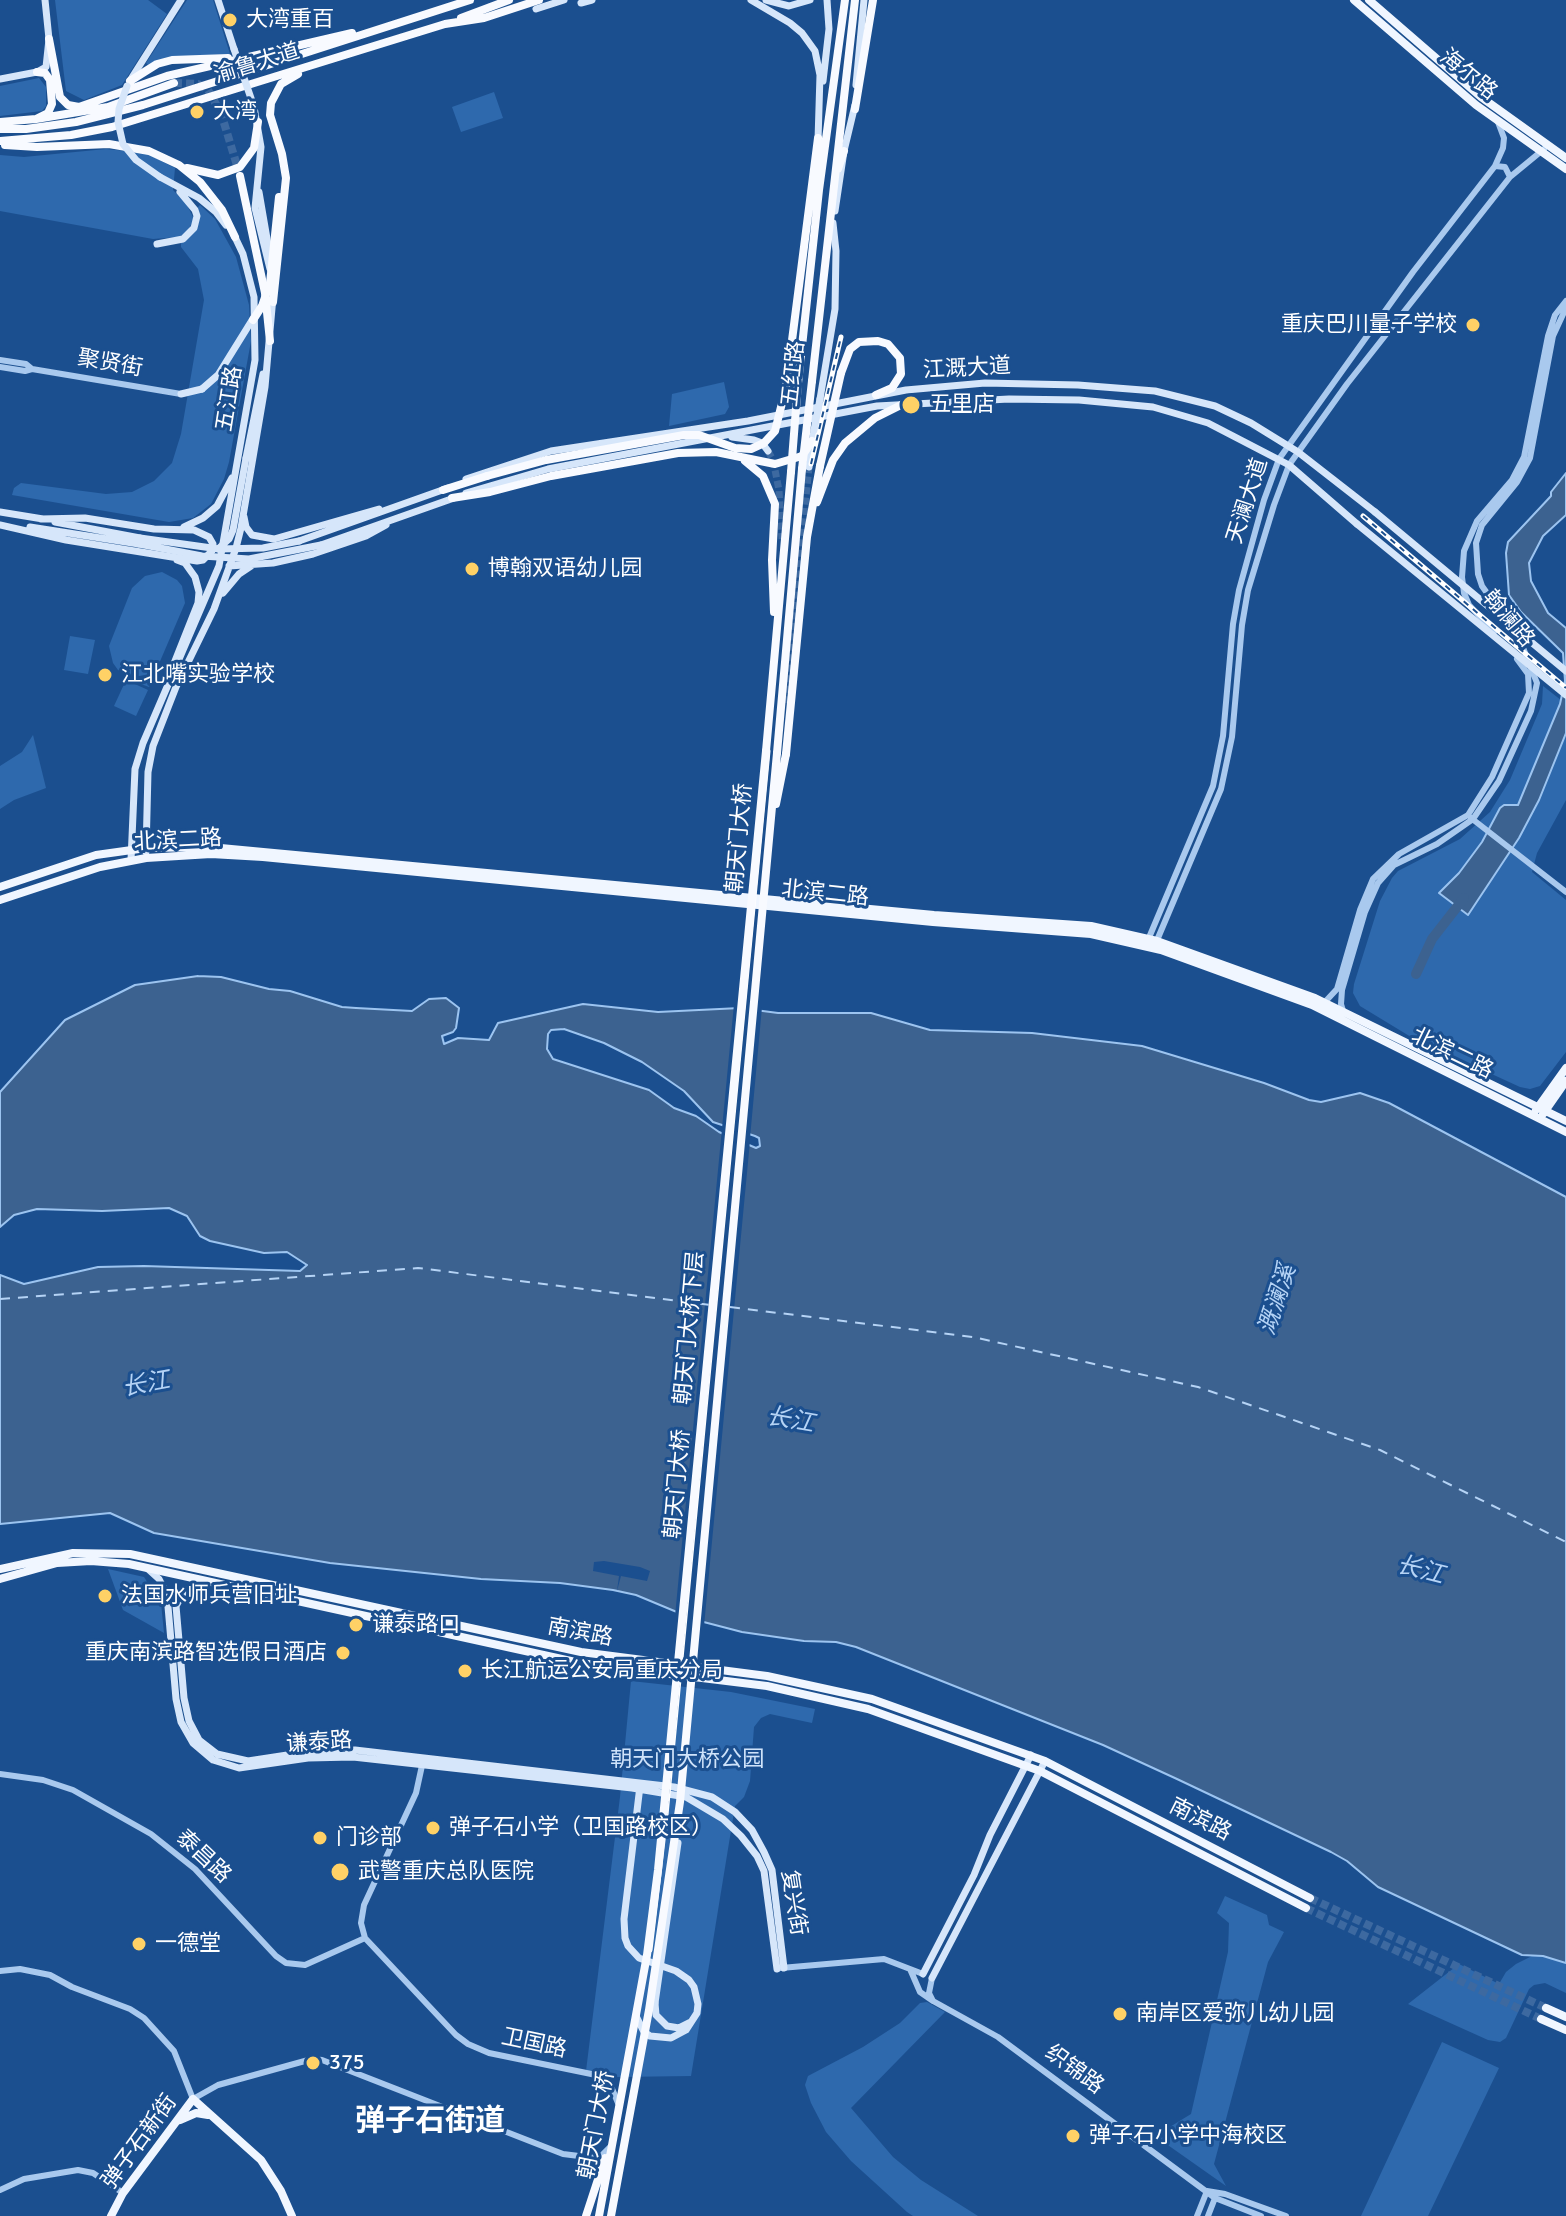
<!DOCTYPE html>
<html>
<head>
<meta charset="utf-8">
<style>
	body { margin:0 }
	canvas { display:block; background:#1b4f8f }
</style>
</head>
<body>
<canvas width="1566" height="2216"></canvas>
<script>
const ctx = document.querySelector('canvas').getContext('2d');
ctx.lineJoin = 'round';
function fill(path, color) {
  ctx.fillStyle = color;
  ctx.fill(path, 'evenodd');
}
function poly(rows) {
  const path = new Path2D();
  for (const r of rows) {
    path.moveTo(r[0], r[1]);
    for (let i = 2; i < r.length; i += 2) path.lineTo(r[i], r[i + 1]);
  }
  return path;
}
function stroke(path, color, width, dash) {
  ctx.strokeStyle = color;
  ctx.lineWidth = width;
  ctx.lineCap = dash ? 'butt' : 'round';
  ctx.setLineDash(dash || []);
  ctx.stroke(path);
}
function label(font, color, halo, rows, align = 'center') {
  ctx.font = font + ' Signika,"Noto Sans SC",sans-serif';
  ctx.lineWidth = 6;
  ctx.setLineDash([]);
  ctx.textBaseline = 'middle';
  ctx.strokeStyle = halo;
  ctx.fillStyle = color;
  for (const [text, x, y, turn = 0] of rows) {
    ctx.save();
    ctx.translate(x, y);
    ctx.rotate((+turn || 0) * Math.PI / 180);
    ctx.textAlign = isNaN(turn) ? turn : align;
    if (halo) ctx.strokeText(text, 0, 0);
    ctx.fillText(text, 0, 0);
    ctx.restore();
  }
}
fill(poly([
	[55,0,148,0,167,14,122,85,84,100,66,91],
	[187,0,213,0,230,54,171,57,148,65,146,63],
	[39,78,46,87,46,106,42,111,0,116,0,86],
	[494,92,503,118,461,132,452,107],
	[106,149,146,153,175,168,173,190,186,203,194,219,188,231,179,237,153,239,0,211,0,155,24,157],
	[200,205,215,219,236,257,249,305,251,341,229,462,224,479,211,504,193,518,169,522,12,495,14,488,21,483,106,494,132,492,154,481,172,463,181,434,204,300,198,269,181,247,181,243,197,228,200,217,197,208],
	[724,382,729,407,725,414,669,426,672,394],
	[162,572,177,580,182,586,185,603,149,687,141,684,145,675,133,677,118,670,113,663,109,646,132,588,145,576],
	[70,636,95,640,88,674,64,670],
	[126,680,148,690,136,716,114,706],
	[1543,686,1566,704,1566,800,1537,853,1532,872,1566,900,1566,1052,1540,1086,1530,1089,1520,1087,1411,1037,1360,1006,1353,993,1354,984,1380,901,1392,878,1398,871,1460,839,1490,812,1510,780,1542,704],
	[33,735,46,788,14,800,0,809,0,766,22,752],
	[108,1569,144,1577,161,1603,164,1633,123,1610],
	[631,1681,731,1692,815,1709,812,1723,770,1714,761,1718,754,1727,750,1781,744,1797,735,1806,691,2076,617,2077,586,2071,620,1797],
	[1225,1896,1267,1915,1269,1925,1284,1932,1268,1962,1214,2164,1226,2186,1155,2136,1191,2114,1228,1952,1229,1923,1217,1913],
	[1532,1956,1543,1956,1566,1963,1566,1993,1545,1983,1534,1985,1529,1989,1506,2038,1500,2042,1488,2040,1408,2004,1459,1964,1499,1984,1506,1972,1516,1964],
	[927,2002,945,2012,851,2108,893,2157,921,2180,978,2216,913,2216,907,2212,851,2161,826,2132,811,2103,805,2085,808,2076,863,2047,900,2023,920,2003],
	[1442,2042,1499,2068,1428,2216,1361,2216]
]), '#2e69ad');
const water = poly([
	[1566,473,1566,515,1543,536,1529,563,1531,581,1548,613,1566,628,1566,733,1539,800,1519,838,1468,915,1439,893,1459,873,1482,842,1500,808,1504,805,1518,805,1560,704,1565,681,1563,653,1521,612,1509,595,1506,553,1508,542,1551,496,1551,492,1566,473],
	[198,976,221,977,269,989,290,991,342,1007,356,1008,412,1011,429,999,446,998,459,1008,456,1028,453,1032,442,1036,444,1044,458,1038,489,1040,498,1023,583,1004,658,1012,740,1008,778,1013,871,1013,930,1030,1032,1033,1142,1046,1264,1083,1309,1100,1321,1102,1360,1093,1389,1103,1566,1197,1566,1963,1543,1956,1522,1955,1378,1887,1347,1861,1331,1852,1177,1779,1103,1745,856,1647,836,1642,804,1641,742,1632,696,1620,636,1595,613,1590,560,1583,481,1579,330,1563,154,1533,110,1513,0,1524,0,1275,24,1284,98,1267,144,1266,300,1271,307,1265,287,1252,264,1253,210,1241,200,1236,187,1216,169,1208,102,1211,37,1209,14,1215,0,1227,0,1092,65,1020,135,985,198,976],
	[564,1029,604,1043,642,1062,684,1091,713,1122,755,1136,759,1138,760,1146,756,1148,719,1132,696,1116,674,1108,649,1090,553,1059,547,1049,548,1034,551,1030,564,1029]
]);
fill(water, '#3c6290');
stroke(water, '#9cc4f0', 2);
fill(poly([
	[734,1004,762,1007,750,1138,724,1130,750,1141,704,1626,675,1616],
	[604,1561,640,1567,650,1571,647,1581,621,1576,617,1591,619,1576,593,1571,594,1562]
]), '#1b4f8f');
stroke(poly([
	[1416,974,1432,939,1464,898]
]), '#3c6290', 10);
stroke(poly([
	[0,1299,418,1268,711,1305],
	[730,1307,973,1337,1198,1387,1380,1450,1566,1542]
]), '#b5d3f5', 2, [10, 8]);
stroke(poly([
	[768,451,773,460,779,490,782,539],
	[785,703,809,467]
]), '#3d69a0', 7, [7, 3.5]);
stroke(poly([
	[1310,1898,1546,2008],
	[1306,1908,1541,2019]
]), '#3d69a0', 8, [8, 4]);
stroke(poly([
	[174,83,198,84,208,90,221,113,239,172]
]), '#3d69a0', 8, [8, 4]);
stroke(poly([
	[1495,166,1505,167,1510,177],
	[0,360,26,364,32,369,25,371,0,367],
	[32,369,181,394],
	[1504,617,1482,586,1478,574,1476,543,1482,525,1517,482,1530,458,1553,336,1566,308],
	[1494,632,1469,605,1464,593,1462,577,1464,551,1477,521,1512,480,1524,457,1548,336,1555,315,1566,301],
	[1471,818,1566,892],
	[1148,940,1213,786,1223,736,1233,624,1239,590,1264,500,1279,459,1413,272,1495,166,1503,148,1504,138,1498,122],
	[1155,945,1221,789,1232,737,1242,625,1248,590,1274,505,1289,465,1347,384,1510,177,1544,149],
	[1324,1003,1337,989,1360,910,1373,879,1399,854,1468,815,1492,777,1529,693,1528,674,1517,659],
	[1344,1014,1341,1004,1342,990,1365,912,1378,883,1394,865,1437,844,1473,819,1499,781,1531,711,1537,683,1520,640,1512,629],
	[423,1761,416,1793,364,1905,361,1923,365,1938,456,2035,468,2044,489,2053,601,2076,610,2084,618,2103],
	[0,1774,43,1780,73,1790,151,1834,195,1869,276,1956,286,1963,305,1965,365,1938],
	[781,1968,884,1959,923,1974],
	[910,1969,920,1992,933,2001],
	[0,1971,20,1969,50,1975,72,1987,130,2009,144,2018,174,2051,193,2099,218,2085,312,2059,322,2060,563,2154,595,2158,601,2156,612,2145],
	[932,1978,929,1993,933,2001,998,2037,1215,2198,1261,2216],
	[0,2190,24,2179,78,2170,93,2173,123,2193],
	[1207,2191,1225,2194,1286,2216],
	[1197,2216,1207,2191],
	[1208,2216,1215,2198]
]), '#a9c9ee', 6);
stroke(poly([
	[218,0,234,49],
	[751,0,790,23,802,33,815,51,820,75,818,140],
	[766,0,789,6,810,0],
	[581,3,592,0],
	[536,9,564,0],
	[0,79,37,72,46,67,49,39,45,0],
	[131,79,181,0],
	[823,81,829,29,827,0],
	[856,85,864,0],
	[254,107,261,147,255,208,270,269],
	[160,177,199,198,216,212,226,225],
	[835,211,844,151,855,105],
	[157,244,183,239,194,228,197,216,195,210,180,192],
	[181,394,202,389],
	[820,399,835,309,836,251,833,223],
	[732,437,754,440,762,443,768,451],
	[246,458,263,374],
	[809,467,814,430],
	[466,479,551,451,748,421,906,390,985,383,1078,385,1155,391,1215,406,1251,423,1298,452,1375,512],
	[466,493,548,469,877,406,1009,399,1079,400,1153,407,1208,423,1289,465,1357,524],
	[0,512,43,519],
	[244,517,246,527,252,535,274,539,379,509],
	[55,522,140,538],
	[0,525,66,540,197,561,203,560,212,551,213,544,209,537,194,530,154,529,85,518,41,519],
	[30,527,139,544],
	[184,527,203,518,217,506,232,478],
	[299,541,448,488],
	[321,545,454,498],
	[229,566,273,563,313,554,366,536,386,525],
	[223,593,239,574,251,566],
	[173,666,198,603,199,592,195,577,185,563,177,560],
	[146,852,148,772,153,746,176,687,214,609,236,548,241,528,265,387,273,297],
	[131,860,135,769,143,743,219,566,255,360,254,297,243,254,234,235],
	[148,1569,159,1579,167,1595,176,1699,181,1722,193,1743,213,1760,239,1768,308,1758,353,1757,632,1788,686,1797,723,1819,741,1836,757,1856,764,1871,777,1969],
	[206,1583,184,1591,176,1606,184,1698,189,1721,199,1740,217,1754,248,1761,307,1752,355,1750,674,1787,712,1797,735,1812,752,1830,764,1852,772,1870,784,1968],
	[923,1974,974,1875,990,1835,1031,1755],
	[932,1978,1045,1761],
	[655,2003,656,2015,667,2026,679,2028,691,2022],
	[637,2018,644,2032,650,2036,671,2038,686,2030,697,2013,698,2004,694,1987,689,1980,676,1971,639,1958,628,1946,625,1938,624,1919,640,1786]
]), '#d6e6fa', 7);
stroke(poly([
	[1354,0,1476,105,1566,169],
	[1369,0,1481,97,1566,158],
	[0,887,96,855,146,848,210,847,934,915,1091,926,1157,941,1315,998,1566,1121],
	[0,900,100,867,146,858,211,854,263,857,933,922,1091,934,1161,950,1312,1005,1566,1132],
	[1536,1110,1566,1068],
	[1543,1114,1566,1081],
	[0,1569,73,1553,130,1554,581,1652,767,1676,872,1699,1045,1761,1310,1898],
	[0,1579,57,1563,91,1561,129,1564,580,1663,767,1686,868,1709,1040,1771,1306,1908],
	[1546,2008,1566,2017],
	[1541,2019,1566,2030],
	[180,2120,196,2113,208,2115],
	[111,2216,123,2193,193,2099,261,2160,281,2191,292,2216]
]), '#f0f6ff', 8);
stroke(poly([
	[461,18,509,0],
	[49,39,60,97,68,105,79,107,167,76,352,33],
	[130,81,157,64,172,60,228,58],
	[855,109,873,0],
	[36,119,108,107,174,83],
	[0,122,36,119,48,113,52,104,50,80,45,73,37,72],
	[0,129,26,129,76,122,143,105,470,0],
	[0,141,71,135,112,127,445,24,484,18,539,0],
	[5,145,37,147,109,144,149,151,179,165,200,182,222,210,235,237],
	[187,168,218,175,240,167,254,148,258,122],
	[838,169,844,151],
	[240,176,265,293,270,341],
	[273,302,286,178,282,154,270,115,271,103,281,84,298,74],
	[841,373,850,349,859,342,878,341,888,344,900,358,901,374,892,388,876,395],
	[812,381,855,0],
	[798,383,819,190,845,0],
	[786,387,818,138],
	[745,461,763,476,775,504,772,560,774,612],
	[443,490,487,476],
	[452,498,490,492,551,476,678,453,716,452,775,464,802,456,812,441],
	[817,502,833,460,845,443,875,418,905,403],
	[766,751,791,472],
	[777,753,802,469],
	[786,754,807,537,820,466]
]), '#f8faff', 8);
const rail = poly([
	[811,464,841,337],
	[1363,516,1566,688],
	[650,1950,666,1815,768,751]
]);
stroke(rail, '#fff', 5);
stroke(rail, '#1b4f8f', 2, [6]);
stroke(poly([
	[234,49,254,107],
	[127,86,119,109,118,122,123,144,136,160,160,177],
	[259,192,270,256],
	[202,389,218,375,254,317],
	[814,430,820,399],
	[1375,512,1566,671],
	[1357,524,1566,695],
	[140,538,219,549,263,548,299,541],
	[139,544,202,556,249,559,321,545],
	[218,549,229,539,233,530,246,458],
	[655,2003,678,1843]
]), '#d6e6fa', 7);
stroke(poly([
	[253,320,262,306,270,283,279,197],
	[820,466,841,373],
	[802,469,812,381],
	[791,472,798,383],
	[487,476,546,460,684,435,699,435,735,448,751,449,764,443,775,431,786,387],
	[776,804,786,754],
	[586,2216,605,2158],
	[599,2216,647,1955,658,1870,766,751],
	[611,2216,649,2010,680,1802,777,753]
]), '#f8faff', 8);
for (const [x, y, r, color] of [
	[230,20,8,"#ffd166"],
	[197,112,8,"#ffd166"],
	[1473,325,8,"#ffd166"],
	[911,405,10,"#ffd166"],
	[472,569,8,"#ffd166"],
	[105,675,8,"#ffd166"],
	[105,1596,8,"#ffd166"],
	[356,1625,8,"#ffd166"],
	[343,1653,8,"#ffd166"],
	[465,1671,8,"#ffd166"],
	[433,1828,8,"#ffd166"],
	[320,1838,8,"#ffd166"],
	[340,1872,10,"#ffd166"],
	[139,1944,8,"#ffd166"],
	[1120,2014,8,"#ffd166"],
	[313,2063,8,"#ffd166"],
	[1073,2136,8,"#ffd166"]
]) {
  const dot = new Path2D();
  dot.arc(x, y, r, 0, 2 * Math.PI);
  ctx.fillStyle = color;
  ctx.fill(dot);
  stroke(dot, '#1b4f8f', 3);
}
label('22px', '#fff', '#1b4f8f', [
	["大湾重百",246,20],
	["大湾",213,112],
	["重庆巴川量子学校",1457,325,"right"],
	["五里店",929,405],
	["博翰双语幼儿园",488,569],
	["江北嘴实验学校",121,675],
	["法国水师兵营旧址",121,1596],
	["谦泰路口",372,1625],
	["重庆南滨路智选假日酒店",327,1653,"right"],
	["长江航运公安局重庆分局",481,1671],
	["弹子石小学（卫国路校区）",449,1828],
	["门诊部",336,1838],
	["武警重庆总队医院",358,1872],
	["一德堂",155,1944],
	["南岸区爱弥儿幼儿园",1136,2014],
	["375",329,2063],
	["弹子石小学中海校区",1089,2136]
], 'left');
label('22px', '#fff', '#1b4f8f', [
	["渝鲁大道",257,64,-17],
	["海尔路",1468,75,39],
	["聚贤街",110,364,10],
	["江溉大道",967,369,-3],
	["五红路",794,374,-84],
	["五江路",230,399,-81],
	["天澜大道",1248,501,-72],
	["翰澜路",1508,619,50],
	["朝天门大桥",740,838,-85],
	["北滨二路",178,841,-3],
	["北滨二路",825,894,6],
	["北滨二路",1452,1054,26],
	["朝天门大桥下层",690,1328,-85],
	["朝天门大桥",678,1484,-85],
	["南滨路",580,1633,11],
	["谦泰路",319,1743,-4],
	["南滨路",1200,1820,27],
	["泰昌路",203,1857,43],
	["复兴街",793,1903,81],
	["卫国路",534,2044,12],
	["织锦路",1074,2070,36],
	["朝天门大桥",597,2125,-79],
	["弹子石新街",140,2142,-54]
]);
label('22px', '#cfe3fa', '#1b4f8f', [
	["朝天门大桥公园",687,1760]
]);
label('italic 24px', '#b5d3f5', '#1b4f8f', [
	["溉澜溪",1278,1300,-72],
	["长江",146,1385,-10],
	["长江",790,1421,10],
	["长江",1420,1571,14]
]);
label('bold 30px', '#fff', '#1b4f8f', [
	["弹子石街道",430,2122]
]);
</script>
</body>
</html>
